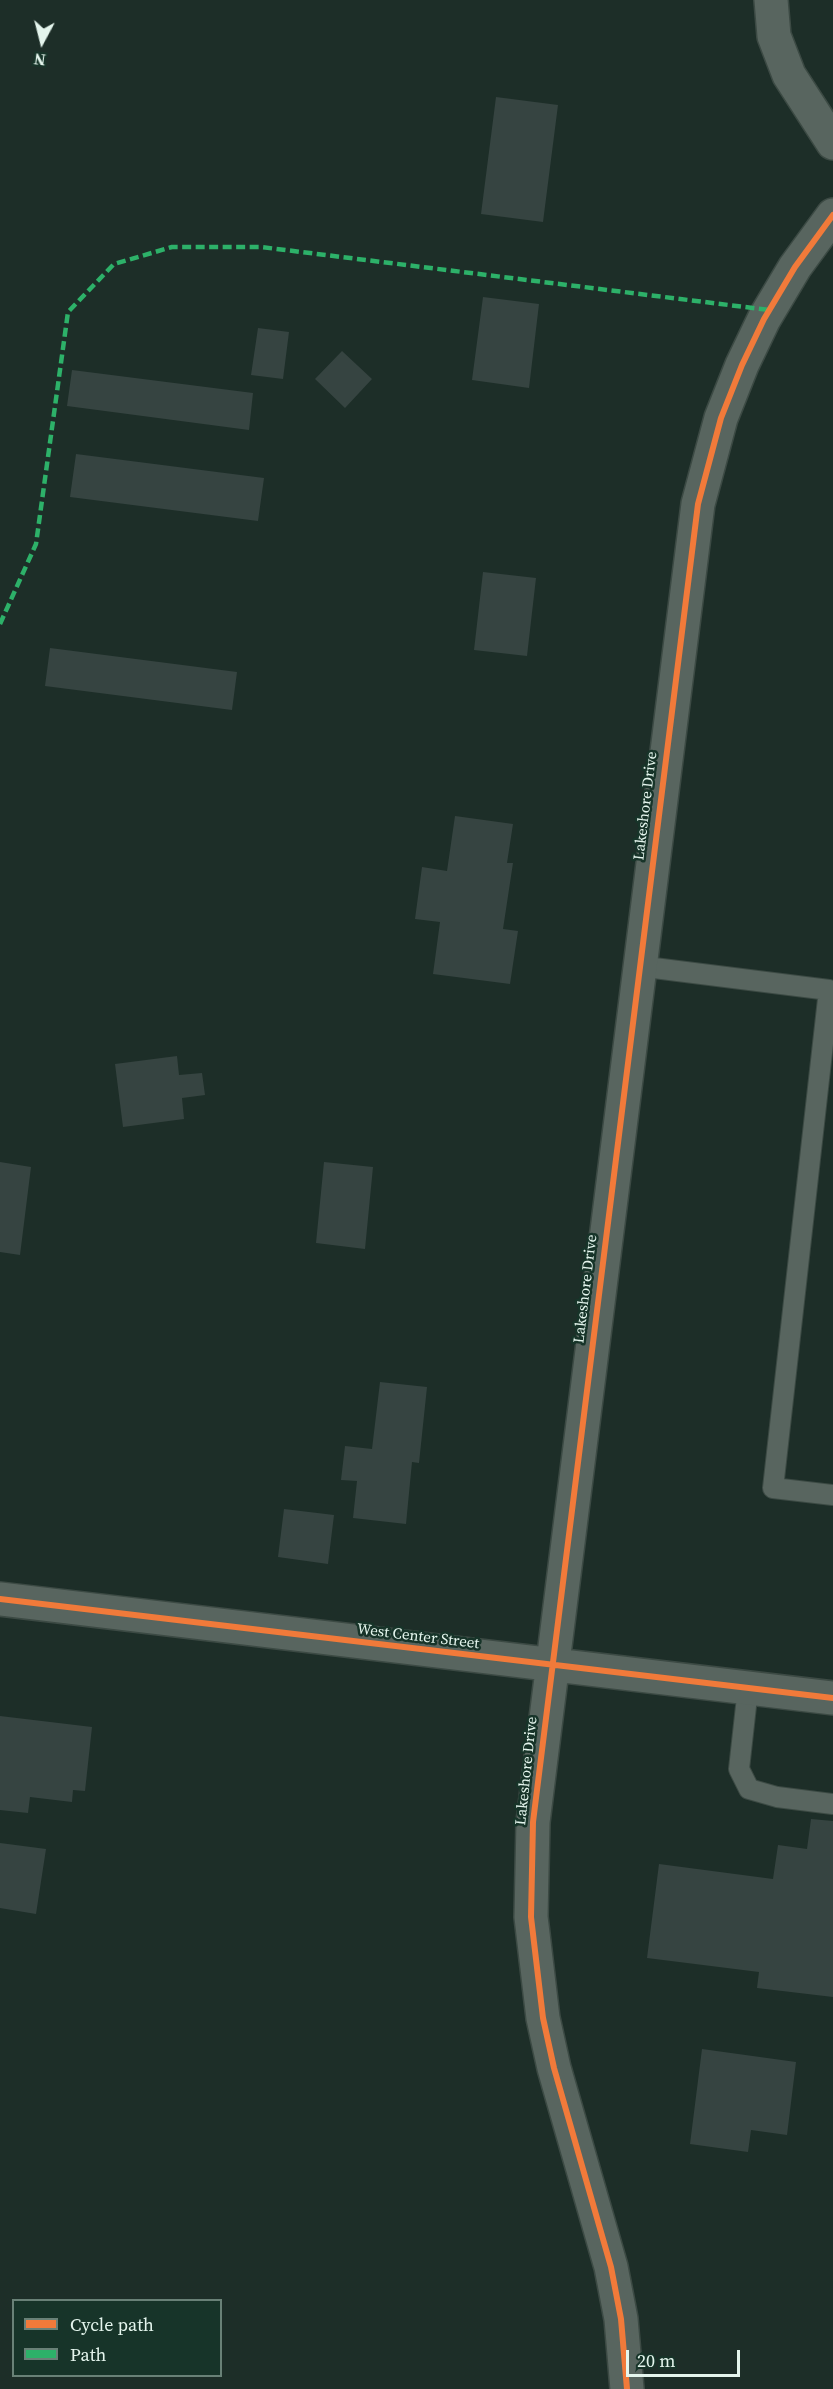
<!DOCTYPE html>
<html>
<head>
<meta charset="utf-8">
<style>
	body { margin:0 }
	#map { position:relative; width:833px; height:2389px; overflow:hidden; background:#1d2e28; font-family:"Source Serif 4",serif }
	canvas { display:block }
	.legend { position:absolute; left:12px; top:2299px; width:210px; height:78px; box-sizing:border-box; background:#173429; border:2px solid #698177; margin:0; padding:8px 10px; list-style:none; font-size:18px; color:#e4f5ed }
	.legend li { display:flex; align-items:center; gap:12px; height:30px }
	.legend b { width:30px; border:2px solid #698177 }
	.north { position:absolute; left:12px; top:12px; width:60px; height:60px; -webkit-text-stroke:4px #173429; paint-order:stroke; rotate:187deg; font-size:16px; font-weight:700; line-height:24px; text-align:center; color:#e4f5ed }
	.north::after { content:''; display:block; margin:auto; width:21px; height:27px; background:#e4f5ed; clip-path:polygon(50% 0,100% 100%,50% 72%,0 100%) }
	.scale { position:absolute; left:626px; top:2350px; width:114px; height:27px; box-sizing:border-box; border:3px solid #e4f5ed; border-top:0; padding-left:8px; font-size:18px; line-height:21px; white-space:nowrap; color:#e4f5ed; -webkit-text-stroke:4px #173429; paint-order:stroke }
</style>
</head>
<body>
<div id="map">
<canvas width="833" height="2389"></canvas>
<ul class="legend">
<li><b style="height:8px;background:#f17a3a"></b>Cycle path</li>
<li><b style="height:8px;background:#2db169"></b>Path</li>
</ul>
<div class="north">N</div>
<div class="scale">20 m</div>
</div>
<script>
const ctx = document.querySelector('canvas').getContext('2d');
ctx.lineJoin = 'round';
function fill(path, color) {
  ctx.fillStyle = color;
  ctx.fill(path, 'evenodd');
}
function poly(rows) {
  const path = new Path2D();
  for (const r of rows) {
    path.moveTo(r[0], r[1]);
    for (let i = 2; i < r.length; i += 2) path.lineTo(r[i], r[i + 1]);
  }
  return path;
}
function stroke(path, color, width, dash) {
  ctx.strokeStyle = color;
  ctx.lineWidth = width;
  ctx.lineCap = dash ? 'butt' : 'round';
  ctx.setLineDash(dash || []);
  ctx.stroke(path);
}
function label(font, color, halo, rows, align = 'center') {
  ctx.font = font + ' "Source Serif 4",serif';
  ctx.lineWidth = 5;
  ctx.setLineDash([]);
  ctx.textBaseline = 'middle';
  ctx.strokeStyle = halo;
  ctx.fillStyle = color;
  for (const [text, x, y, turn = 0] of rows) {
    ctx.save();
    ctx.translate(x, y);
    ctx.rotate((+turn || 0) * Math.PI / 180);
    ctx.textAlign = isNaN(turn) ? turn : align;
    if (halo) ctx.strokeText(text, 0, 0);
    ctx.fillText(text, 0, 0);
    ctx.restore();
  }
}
fill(poly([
	[496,97,558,105,543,222,481,214],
	[483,297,539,304,529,388,472,380],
	[258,328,289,332,283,379,251,375],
	[342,351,372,379,345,408,315,379],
	[72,370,253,393,249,430,67,406],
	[76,454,264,478,258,521,70,497],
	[483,572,536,578,527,656,474,650],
	[50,648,237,672,232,710,45,686],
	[455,816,513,824,507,863,513,863,503,929,518,931,510,984,433,974,440,922,415,919,422,867,447,871],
	[177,1056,179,1075,202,1073,205,1095,182,1098,184,1119,123,1127,115,1064],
	[0,1162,31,1167,20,1255,0,1252],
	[324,1162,373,1167,365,1249,316,1243],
	[380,1382,427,1387,419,1463,412,1462,406,1524,353,1518,357,1481,341,1480,345,1446,372,1449],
	[284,1509,334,1515,328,1564,278,1557],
	[0,1716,92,1727,85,1791,73,1790,72,1802,30,1797,28,1813,0,1810],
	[811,1819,833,1821,833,1997,757,1988,759,1972,647,1958,659,1864,773,1879,778,1845,807,1849],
	[0,1843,46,1849,36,1914,0,1908],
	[702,2049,796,2062,787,2135,751,2130,748,2152,690,2144]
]), '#364441');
const lane = poly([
	[638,966,829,990,773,1488,833,1495],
	[748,1688,739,1769,749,1789,777,1797,833,1804]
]);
const street = poly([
	[771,0,774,36,789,75,833,143]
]);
const secondary = poly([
	[0,1599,833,1698],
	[627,2389,621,2319,611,2267,554,2068,543,2018,531,1917,533,1822,698,504,721,418,742,365,764,319,795,267,833,215]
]);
stroke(lane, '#3c4a44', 22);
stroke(street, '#3c4a44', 36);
stroke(secondary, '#3c4a44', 36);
stroke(lane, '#58655f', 20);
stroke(street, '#58655f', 33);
stroke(secondary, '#58655f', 33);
stroke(poly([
	[0,624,36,544,68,312,114,264,172,247,261,247,769,310]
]), '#2db169', 4.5, [9, 4.5]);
stroke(poly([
	[0,1599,833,1698],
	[627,2389,621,2319,611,2267,554,2068,543,2018,531,1917,533,1822,698,504,721,418,742,365,764,319,795,267,833,215]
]), '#f17a3a', 6);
label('15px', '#e4f5ed', '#173429', [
	["Lakeshore Drive",646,806,-83],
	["Lakeshore Drive",586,1289,-83],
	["West Center Street",418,1637,7],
	["Lakeshore Drive",527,1771,-84]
]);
</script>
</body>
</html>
